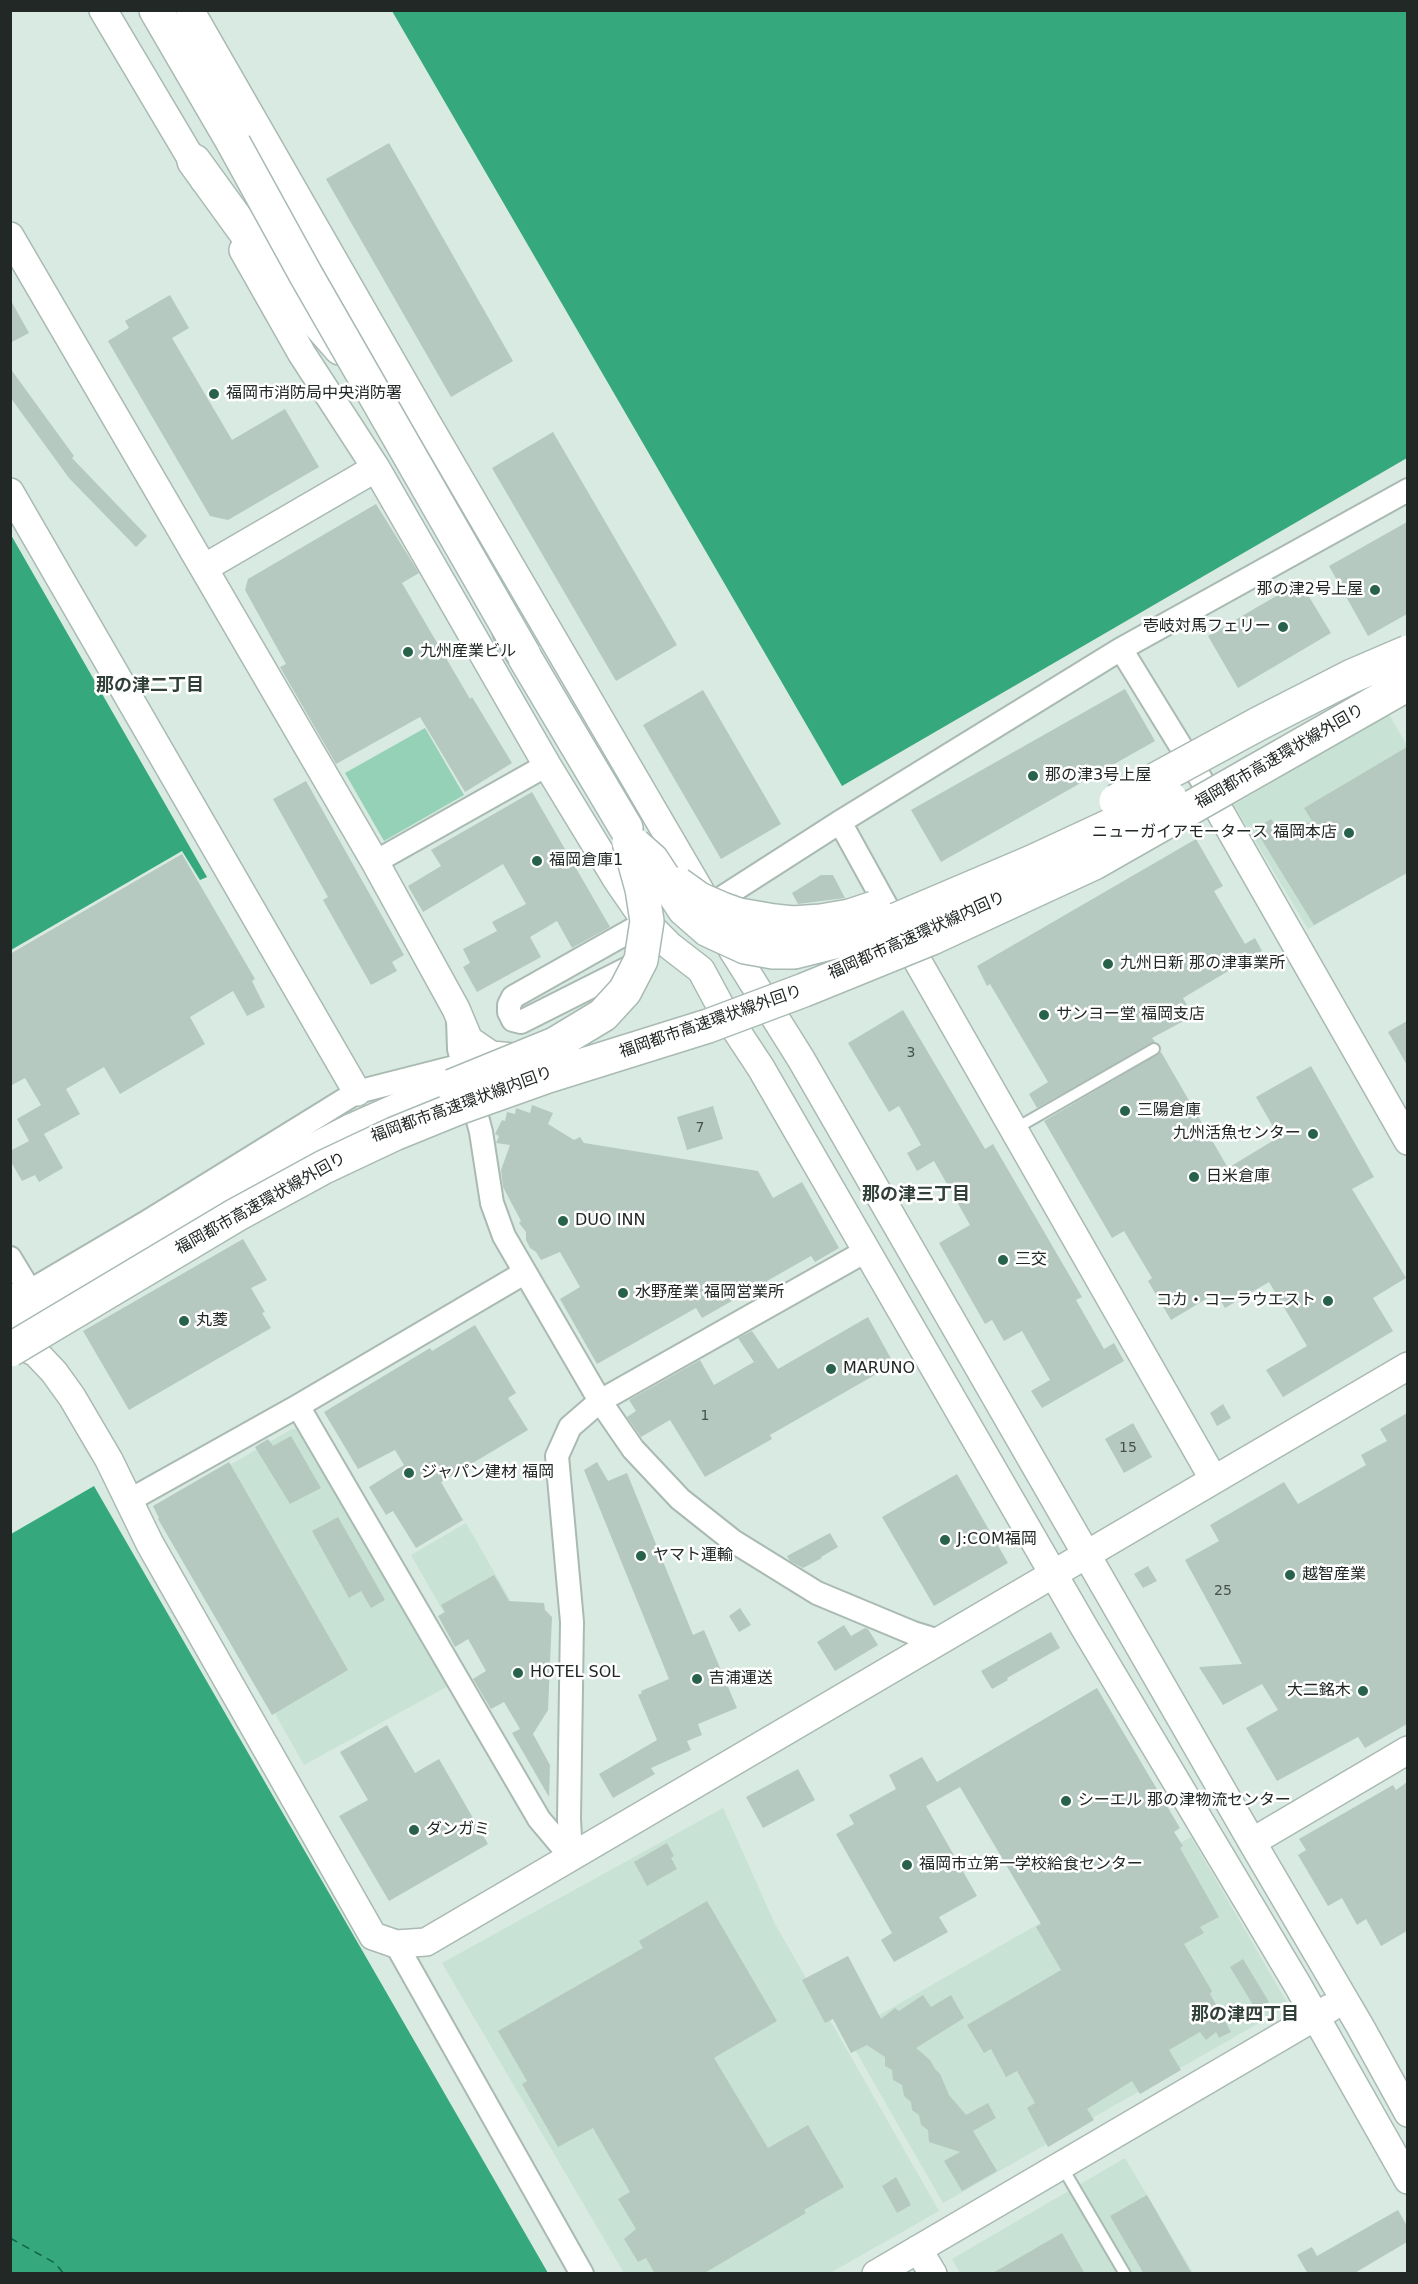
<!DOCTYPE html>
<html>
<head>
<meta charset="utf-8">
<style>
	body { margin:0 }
	#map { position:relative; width:1418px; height:2284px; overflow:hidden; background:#d8eae1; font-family:"DejaVu Sans",sans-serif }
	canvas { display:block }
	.frame { position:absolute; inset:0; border:12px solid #212825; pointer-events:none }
</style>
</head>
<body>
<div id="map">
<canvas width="1418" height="2284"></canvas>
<div class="frame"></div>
</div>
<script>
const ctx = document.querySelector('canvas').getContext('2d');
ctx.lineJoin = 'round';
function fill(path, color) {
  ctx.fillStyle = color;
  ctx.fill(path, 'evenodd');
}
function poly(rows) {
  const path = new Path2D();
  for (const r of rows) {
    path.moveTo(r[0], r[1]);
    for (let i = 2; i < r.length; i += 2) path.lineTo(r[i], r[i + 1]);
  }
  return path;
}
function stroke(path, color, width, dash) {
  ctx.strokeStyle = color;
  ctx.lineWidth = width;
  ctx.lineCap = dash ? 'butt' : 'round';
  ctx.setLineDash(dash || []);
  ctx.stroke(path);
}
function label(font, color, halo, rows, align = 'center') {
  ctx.font = font + ' "DejaVu Sans","Noto Sans JP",sans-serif';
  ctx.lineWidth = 5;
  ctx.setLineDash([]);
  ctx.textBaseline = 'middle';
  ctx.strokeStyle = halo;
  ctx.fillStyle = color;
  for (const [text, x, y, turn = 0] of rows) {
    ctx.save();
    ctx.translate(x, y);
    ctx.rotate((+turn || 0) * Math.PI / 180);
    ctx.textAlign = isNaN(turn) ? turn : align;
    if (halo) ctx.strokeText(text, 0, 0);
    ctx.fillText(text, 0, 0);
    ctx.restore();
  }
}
fill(poly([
	[1389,714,1407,746,1407,873,1308,929,1234,805],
	[292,1429,303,1430,448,1686,304,1765,158,1507],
	[466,1523,510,1600,455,1632,411,1555],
	[723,1808,775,1924,939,2211,830,2273,624,2273,442,1963],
	[1191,1837,1289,2006,943,2203,846,2034],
	[1125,2158,1193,2273,960,2273,952,2259]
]), '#c8e2d5');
fill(poly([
	[425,728,464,795,384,841,345,773]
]), '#95d1b6');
fill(poly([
	[392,11,1407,11,1407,458,842,786],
	[11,535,207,877,200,880,182,851,11,950],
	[94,1486,385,1990,548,2273,11,2273,11,1534]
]), '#36a87e');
stroke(poly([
	[10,2238,55,2263,64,2274]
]), '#0f6549', 1.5, [8, 6]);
fill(poly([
	[389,143,513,361,451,397,326,179],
	[170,295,189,328,172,338,232,440,285,409,319,467,228,520,210,516,108,341,129,328,125,321],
	[10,299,29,333,10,343],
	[10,368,74,456,72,458,147,536,136,547,69,478,10,397],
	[553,432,677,645,616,681,492,468],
	[376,504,419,573,402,583,470,699,472,697,512,763,465,792,420,717,336,764,280,667,286,664,245,590,248,579],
	[1407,522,1407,614,1368,636,1329,566],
	[1300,582,1331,633,1238,688,1208,636],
	[1125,689,1155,741,941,862,911,810],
	[703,690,781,824,721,859,643,725],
	[1407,747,1407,873,1314,925,1255,829,1271,819,1283,837,1312,821,1304,808],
	[306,781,404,955,392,962,397,971,371,985,323,900,328,897,273,799],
	[532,792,610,927,572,948,557,921,530,937,541,957,477,992,463,967,470,963,463,949,497,931,492,922,526,904,503,864,423,912,408,886,441,866,431,850],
	[1196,839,1223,886,1214,891,1245,944,1255,938,1262,951,1183,998,1193,1016,1152,1038,1155,1042,1037,1108,1029,1094,1048,1082,990,984,987,986,977,966],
	[182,854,255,979,252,981,265,1007,247,1016,233,991,190,1017,205,1044,120,1094,104,1067,66,1089,80,1114,44,1134,63,1168,39,1182,35,1175,22,1181,10,1160,10,1151,29,1141,17,1119,41,1105,25,1078,10,1086,10,954],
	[821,875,833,875,845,898,798,904,792,893],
	[903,1010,985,1149,993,1144,1082,1297,1076,1300,1104,1349,1114,1343,1124,1361,1042,1408,1031,1391,1050,1380,1022,1331,1004,1341,992,1320,985,1324,939,1243,970,1225,934,1161,917,1171,907,1153,921,1145,899,1106,889,1112,848,1043],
	[1407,1021,1407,1065,1388,1032],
	[1161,1052,1228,1168,1279,1137,1256,1097,1311,1066,1374,1177,1352,1189,1406,1278,1373,1298,1393,1331,1283,1397,1266,1370,1307,1346,1269,1282,1225,1308,1216,1293,1171,1320,1148,1281,1152,1278,1124,1231,1112,1238,1044,1121],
	[532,1105,553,1113,548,1124,574,1140,580,1137,584,1143,758,1171,773,1198,802,1182,839,1248,815,1262,811,1256,702,1318,696,1308,597,1364,560,1299,580,1287,560,1252,541,1260,536,1252,530,1248,526,1240,526,1232,519,1223,521,1221,503,1187,501,1170,510,1145,496,1143,499,1136,495,1134,502,1120,505,1121,507,1112,515,1114,516,1108,530,1113],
	[713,1106,723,1139,687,1150,677,1117],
	[243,1239,267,1280,251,1288,265,1312,262,1313,271,1328,129,1410,83,1331],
	[868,1317,894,1364,770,1435,772,1439,705,1477,670,1420,641,1437,627,1417,636,1411,629,1400,700,1360,714,1385,754,1362,738,1338,752,1331,778,1369],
	[475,1325,516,1393,508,1398,528,1430,441,1482,463,1520,416,1548,393,1511,386,1515,369,1487,404,1465,395,1450,358,1469,324,1412,430,1348,432,1351],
	[1223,1404,1231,1418,1217,1426,1210,1413],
	[1407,1413,1407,1724,1365,1748,1358,1737,1277,1781,1246,1728,1278,1710,1262,1684,1223,1705,1199,1667,1242,1664,1185,1560,1219,1541,1210,1525,1284,1482,1298,1504,1366,1465,1361,1455,1387,1441,1380,1429],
	[1133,1423,1152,1457,1124,1473,1105,1439],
	[291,1436,321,1488,290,1504,255,1447,268,1439,273,1446],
	[229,1462,348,1670,272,1715,158,1519,159,1518,153,1506],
	[597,1462,608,1481,627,1473,693,1635,704,1630,737,1708,698,1724,702,1735,687,1741,691,1750,651,1768,655,1774,613,1798,599,1774,657,1740,638,1695,642,1693,641,1691,669,1679,584,1470],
	[957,1474,1008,1563,934,1606,882,1517],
	[338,1517,385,1600,371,1608,361,1591,349,1598,312,1531],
	[830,1533,838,1547,821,1557,822,1558,803,1568,790,1561,787,1556],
	[1148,1566,1157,1581,1143,1588,1134,1574],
	[494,1575,509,1601,544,1603,545,1610,552,1617,548,1710,533,1734,550,1765,549,1797,512,1733,520,1729,504,1702,491,1709,473,1679,486,1671,468,1639,455,1647,438,1616,445,1612,441,1605],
	[740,1608,751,1625,739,1632,729,1616],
	[844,1625,851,1636,865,1628,868,1629,878,1645,835,1671,817,1642],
	[1051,1632,1060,1648,1007,1678,1008,1680,992,1689,981,1671],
	[1097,1688,1180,1828,1174,1832,1183,1846,1180,1848,1219,1917,1200,1927,1204,1933,1184,1944,1212,1991,1210,1994,1231,2032,1219,2038,1216,2032,1206,2040,1200,2032,1169,2050,1181,2070,1140,2094,1132,2081,1087,2109,1094,2120,1048,2147,1027,2108,1035,2103,1017,2071,1006,2077,991,2049,984,2053,967,2025,1061,1970,1036,1927,1041,1924,960,1787,926,1806,977,1896,939,1917,948,1932,894,1962,881,1940,892,1933,836,1834,854,1824,849,1815,896,1789,889,1775,922,1757,937,1782],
	[387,1725,415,1773,439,1759,488,1844,389,1901,339,1816,368,1800,340,1752],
	[798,1769,815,1800,763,1828,746,1797],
	[1407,1782,1407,1931,1381,1946,1366,1919,1357,1925,1342,1898,1328,1906,1298,1855,1306,1850,1299,1839,1393,1785,1396,1790],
	[667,1843,674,1856,671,1858,677,1869,647,1886,634,1862],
	[707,1901,777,2021,714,2058,768,2148,808,2125,844,2187,804,2210,806,2213,703,2274,655,2274,646,2258,638,2262,624,2239,636,2229,618,2199,630,2192,593,2128,558,2147,522,2084,527,2081,498,2031,643,1948,639,1941],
	[848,1956,881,2019,895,2008,899,2011,923,1995,931,2007,951,1995,964,2018,916,2048,930,2060,935,2069,940,2074,949,2095,966,2115,988,2103,996,2118,973,2131,997,2171,962,2191,944,2161,960,2152,929,2142,928,2130,921,2125,919,2115,912,2110,911,2102,904,2096,902,2085,893,2080,892,2070,885,2066,885,2057,867,2045,851,2053,833,2019,825,2023,802,1980],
	[1243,1959,1269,2002,1256,2010,1230,1967],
	[896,2177,911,2205,897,2213,882,2186],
	[1147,2195,1192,2274,1144,2274,1110,2216],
	[1398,2210,1407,2226,1407,2242,1353,2274,1308,2274,1297,2255,1312,2247,1317,2256],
	[1062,2233,1085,2274,991,2274]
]), '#b6c9c0');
const service = poly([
	[1013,1130,1154,1049],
	[1061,2165,1125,2274]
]);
const minor = poly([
	[1121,649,1207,789],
	[840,822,893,918],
	[375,862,547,765],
	[709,906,840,822,1121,649,1408,490],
	[642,961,521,1022,513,1020,509,1012,509,1005,513,997,646,922],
	[458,1019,459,1049,481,1132,492,1203,504,1236,600,1401,633,1449,680,1499,733,1541,817,1593,913,1633,939,1641],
	[10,1258,30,1291],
	[10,1296,30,1291,147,1222,357,1092,463,1065,477,1064],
	[298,1406,539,1819,571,1857,569,1819,572,1622,557,1456,570,1427,600,1401,866,1251],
	[130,1500,298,1406,524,1273],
	[396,1944,582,2274]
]);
const tertiary = poly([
	[103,10,204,180],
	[190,10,426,421,709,906,732,949,801,1059,1252,1842,1360,2026,1408,2113],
	[10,236,375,862,456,1009,469,1040,491,1055,525,1058],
	[243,250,302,354,376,468,547,765,617,880,646,922,670,946,701,970,722,1009,761,1068,1084,1627,1297,1984,1408,2180],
	[10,492,357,1092],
	[204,568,376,468],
	[1207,789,1408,1141],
	[913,953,1214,1480],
	[10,1347,13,1345,24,1347,36,1353,54,1372,72,1397,109,1460,150,1544,373,1936,396,1944,426,1942,1408,1366],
	[1252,1842,1408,1750],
	[918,2249,933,2274],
	[876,2274,1330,2008]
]);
const motorway = poly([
	[156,10,234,144],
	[194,161,278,277,340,348],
	[509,631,626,828],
	[10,1322,81,1281,153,1246,257,1180,353,1130,445,1089]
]);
stroke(service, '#a9bab2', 14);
stroke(minor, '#a9bab2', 26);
stroke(tertiary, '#a9bab2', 30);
stroke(motorway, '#a9bab2', 36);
stroke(service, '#fff', 10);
stroke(minor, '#fff', 22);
stroke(tertiary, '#fff', 27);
stroke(motorway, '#fff', 33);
const motorwayBridge = poly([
	[234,144,306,275,524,655],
	[1116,801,1258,724,1352,676,1408,652],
	[635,845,652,860,684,909,708,930,745,947,773,952,794,952,858,936,1032,862,1170,798],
	[678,884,699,899,722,909,739,915,774,921,793,923,821,921,850,916,874,908],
	[452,1086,555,1044,603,1015,625,991,641,960,647,921,642,889,629,842],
	[10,1350,236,1215,324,1167,394,1134,458,1108,548,1076,708,1026,804,990,932,938,1094,863,1408,684]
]);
stroke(motorwayBridge, '#a9bab2', 36, []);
stroke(motorwayBridge, '#fff', 33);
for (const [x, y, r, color] of [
	[214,394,6,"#28624b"],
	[1375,590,6,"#28624b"],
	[1283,627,6,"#28624b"],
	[408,652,6,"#28624b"],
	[1033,776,6,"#28624b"],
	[1349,833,6,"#28624b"],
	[537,861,6,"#28624b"],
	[1108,964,6,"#28624b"],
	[1044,1015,6,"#28624b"],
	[1125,1111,6,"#28624b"],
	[1313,1134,6,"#28624b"],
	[1194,1177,6,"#28624b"],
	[563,1221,6,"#28624b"],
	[1003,1260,6,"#28624b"],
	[623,1293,6,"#28624b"],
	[1328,1301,6,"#28624b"],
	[184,1321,6,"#28624b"],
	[831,1369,6,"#28624b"],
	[409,1473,6,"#28624b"],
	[945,1540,6,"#28624b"],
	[641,1556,6,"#28624b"],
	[1290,1575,6,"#28624b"],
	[518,1673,6,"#28624b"],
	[697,1679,6,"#28624b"],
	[1363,1691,6,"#28624b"],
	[1066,1801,6,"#28624b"],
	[414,1830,6,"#28624b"],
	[907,1865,6,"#28624b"]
]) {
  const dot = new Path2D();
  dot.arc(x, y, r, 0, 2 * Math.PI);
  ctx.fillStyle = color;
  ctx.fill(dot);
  stroke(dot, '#fff', 2);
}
label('14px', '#46504c', null, [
	["3",911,1053],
	["7",700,1128],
	["1",705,1416],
	["15",1128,1448],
	["25",1223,1591]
]);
label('16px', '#212825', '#fff', [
	["福岡市消防局中央消防署",226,394],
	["那の津2号上屋",1363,590,"right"],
	["壱岐対馬フェリー",1271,627,"right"],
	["九州産業ビル",420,652],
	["那の津3号上屋",1045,776],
	["ニューガイアモータース 福岡本店",1337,833,"right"],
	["福岡倉庫1",549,861],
	["九州日新 那の津事業所",1120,964],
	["サンヨー堂 福岡支店",1056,1015],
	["三陽倉庫",1137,1111],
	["九州活魚センター",1301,1134,"right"],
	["日米倉庫",1206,1177],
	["DUO INN",575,1221],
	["三交",1015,1260],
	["水野産業 福岡営業所",635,1293],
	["コカ・コーラウエスト",1316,1301,"right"],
	["丸菱",196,1321],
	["MARUNO",843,1369],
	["ジャパン建材 福岡",421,1473],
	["J:COM福岡",957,1540],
	["ヤマト運輸",653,1556],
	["越智産業",1302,1575],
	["HOTEL SOL",530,1673],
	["吉浦運送",709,1679],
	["大二銘木",1351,1691,"right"],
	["シーエル 那の津物流センター",1078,1801],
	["ダンガミ",426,1830],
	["福岡市立第一学校給食センター",919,1865]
], 'left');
label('16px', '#212825', '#fff', [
	["福岡都市高速環状線外回り",1280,757,-30],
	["福岡都市高速環状線内回り",917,936,-24],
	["福岡都市高速環状線外回り",711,1022,-19],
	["福岡都市高速環状線内回り",462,1105,-20],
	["福岡都市高速環状線外回り",261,1204,-29]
]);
label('bold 18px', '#314039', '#fff', [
	["那の津二丁目",150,686],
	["那の津三丁目",916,1195],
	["那の津四丁目",1245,2015]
]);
</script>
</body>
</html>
